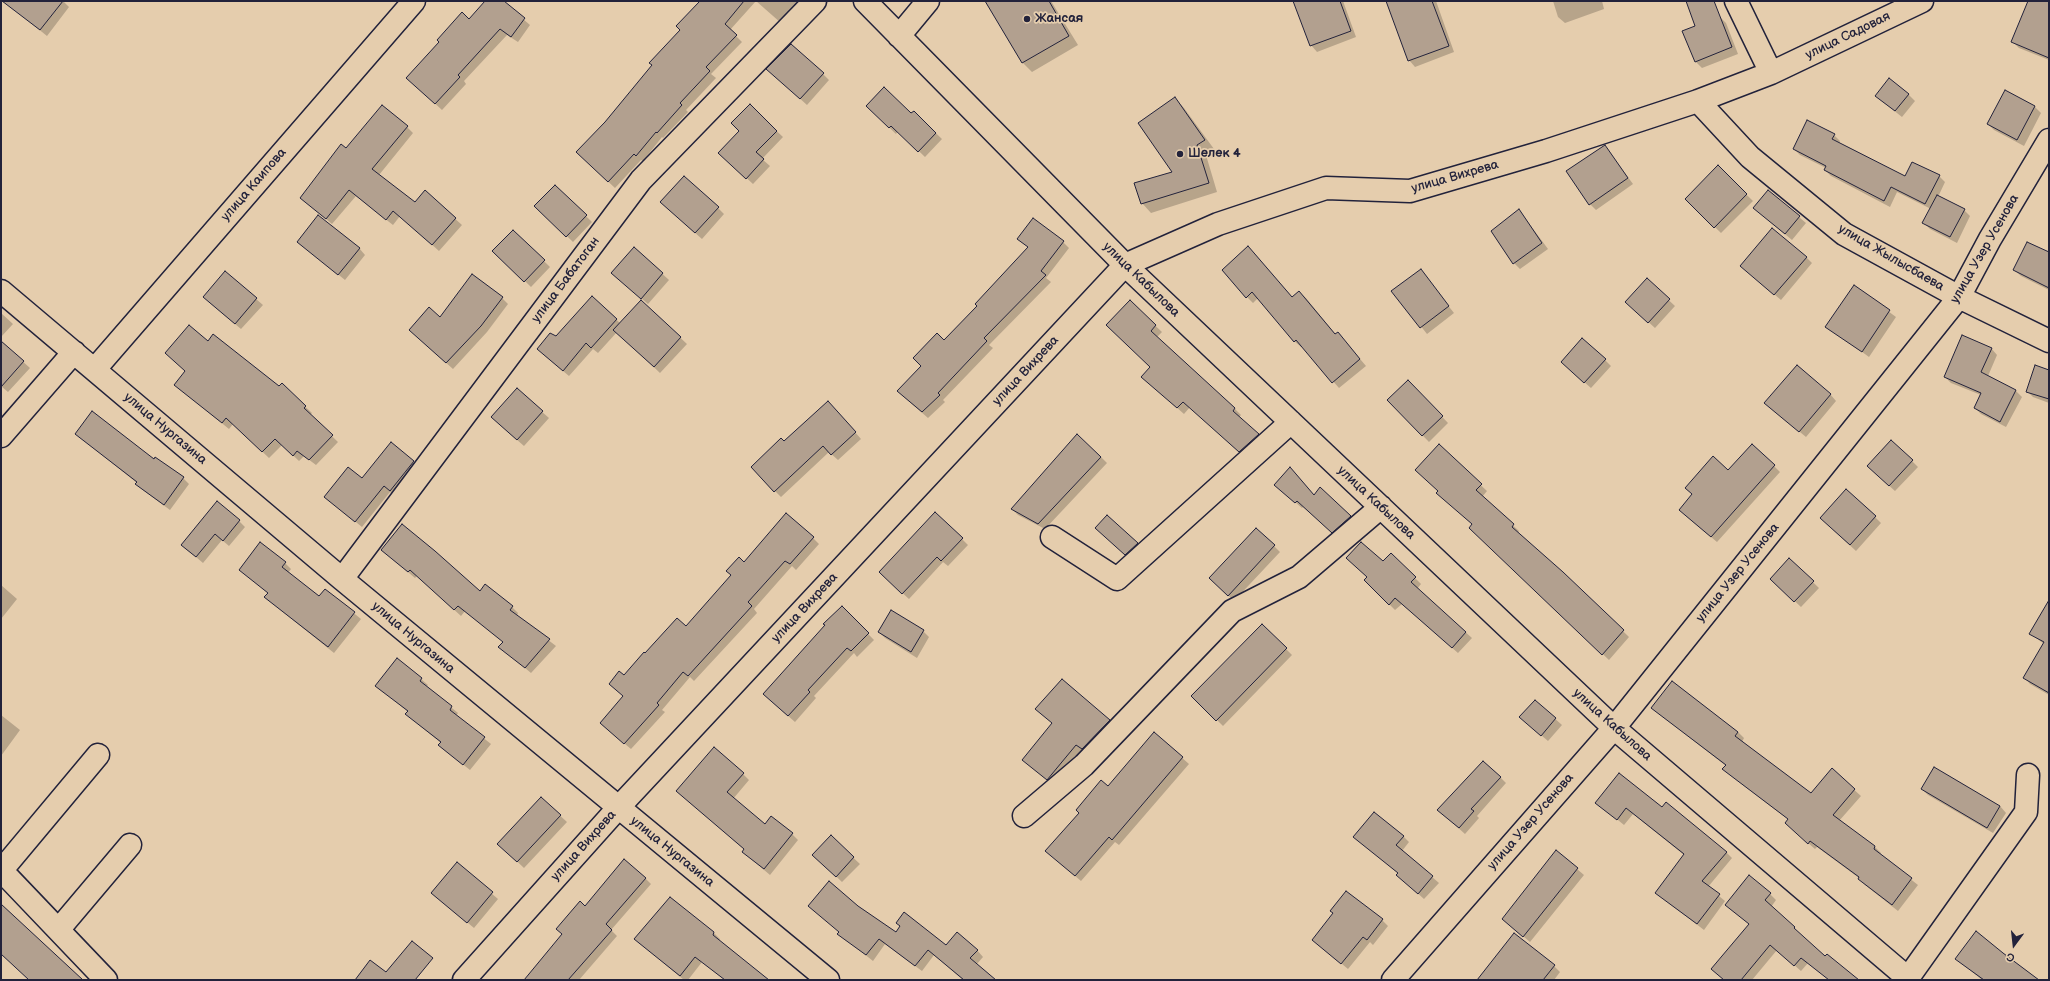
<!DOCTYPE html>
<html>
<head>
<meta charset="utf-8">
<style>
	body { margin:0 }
	#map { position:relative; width:2050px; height:981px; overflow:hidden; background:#e5cdad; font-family:"Balsamiq Sans",sans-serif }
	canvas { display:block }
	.frame { position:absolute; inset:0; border:2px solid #22223b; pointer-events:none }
	.north { position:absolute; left:1994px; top:925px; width:40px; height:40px; -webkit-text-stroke:3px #e5cdad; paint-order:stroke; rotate:195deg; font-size:11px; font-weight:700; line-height:16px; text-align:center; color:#22223b }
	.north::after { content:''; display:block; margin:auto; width:14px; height:18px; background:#22223b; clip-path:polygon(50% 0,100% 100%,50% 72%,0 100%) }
</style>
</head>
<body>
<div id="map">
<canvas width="2050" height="981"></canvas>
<div class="frame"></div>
<div class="north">С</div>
</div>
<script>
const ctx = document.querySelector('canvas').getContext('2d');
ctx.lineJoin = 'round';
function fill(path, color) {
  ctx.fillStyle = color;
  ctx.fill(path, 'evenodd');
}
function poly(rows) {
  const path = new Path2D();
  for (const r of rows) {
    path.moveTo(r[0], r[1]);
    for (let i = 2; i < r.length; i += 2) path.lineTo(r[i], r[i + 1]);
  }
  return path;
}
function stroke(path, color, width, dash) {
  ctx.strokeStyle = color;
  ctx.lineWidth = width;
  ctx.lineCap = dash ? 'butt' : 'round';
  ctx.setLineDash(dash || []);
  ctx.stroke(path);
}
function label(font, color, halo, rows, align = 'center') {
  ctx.font = font + ' "Balsamiq Sans",sans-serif';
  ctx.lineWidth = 3.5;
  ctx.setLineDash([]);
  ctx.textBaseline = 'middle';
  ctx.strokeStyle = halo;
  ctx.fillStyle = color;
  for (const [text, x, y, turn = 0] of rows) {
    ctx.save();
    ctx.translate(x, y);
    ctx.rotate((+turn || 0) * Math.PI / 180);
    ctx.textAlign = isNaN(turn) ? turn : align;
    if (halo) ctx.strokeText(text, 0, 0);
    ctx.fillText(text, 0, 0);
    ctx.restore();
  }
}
fill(poly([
	[16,1,63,1,69,7,47,36,11,7],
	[486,1,502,1,530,25,518,42,507,35,464,81,466,84,442,110,414,84],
	[711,1,798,1,799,2,781,23,756,1,730,30,742,42,711,74,716,78,686,110,688,112,663,138,662,137,643,161,641,160,615,188,583,158,605,122],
	[990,1,1051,1,1078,45,1032,72,1023,63,987,3],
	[1294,1,1343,1,1356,37,1317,52,1311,45],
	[1387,1,1436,1,1454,52,1415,67,1409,60],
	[1553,1,1602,1,1604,9,1565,23,1558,17],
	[1687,1,1713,1,1720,17,1726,23,1738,54,1702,68,1696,62,1683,32,1696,26],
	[2029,1,2049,1,2049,60,2019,48,2012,41],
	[823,74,829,80,807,105,774,75],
	[2005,91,2035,107,2041,113,2024,146,1994,130,1988,124],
	[1908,94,1915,101,1902,117,1883,102],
	[1175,98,1184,108,1214,149,1206,155,1217,192,1151,213,1142,203,1174,172],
	[750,106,783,137,762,159,770,166,753,184,726,159,740,131],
	[867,106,911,114,914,112,942,139,925,157,898,131,896,134],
	[407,127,413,133,379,175,415,204,425,192,462,225,439,251,400,216,393,225,356,196,332,224,301,198,347,150],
	[1834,135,1840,141,1839,144,1905,177,1939,176,1945,182,1938,197,1964,210,1970,216,1957,243,1930,229,1924,223,1931,209,1897,192,1890,207,1831,176,1825,170,1826,168,1800,155,1794,149],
	[1605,146,1633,184,1596,210,1590,204],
	[1718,167,1753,201,1721,233,1686,199],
	[555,186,592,222,573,242,536,206],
	[1768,191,1806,223,1792,240,1761,214],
	[667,208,718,208,724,214,702,239],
	[1519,210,1548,249,1520,269,1514,263],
	[513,231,550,267,531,287,494,251],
	[1018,239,1063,242,1069,248,1046,278,1051,282,989,345,993,348,943,400,945,402,928,418,904,397,944,342,1029,248],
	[298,242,359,248,365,255,345,280],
	[634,248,669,280,648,304,619,279],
	[1248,248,1293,298,1299,292,1306,298,1336,335,1344,340,1366,366,1339,388,1302,346,1301,347,1294,341,1258,298,1253,303,1247,297],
	[2049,253,2049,290,2021,276,2014,270],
	[1806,257,1812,263,1781,300,1748,272],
	[1420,270,1454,313,1427,334,1393,291],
	[1647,280,1675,306,1655,328,1633,308],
	[1854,286,1896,317,1869,357,1827,326],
	[502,298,508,304,487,332,453,369,416,336,441,318],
	[592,298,620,323,641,301,687,344,660,373,617,332,598,353,593,349,569,376,544,355,556,338],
	[256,299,263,305,241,329,210,303],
	[1130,302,1162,332,1156,338,1235,409,1241,415,1239,417,1264,441,1246,458,1190,407,1184,414,1149,383,1151,367],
	[1,313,13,324,1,337],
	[1,342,30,368,8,392,1,386],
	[208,343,280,388,282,385,312,413,310,415,338,442,316,465,304,456,299,461,282,445,269,458,233,424,229,429,175,385],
	[1991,348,1997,355,1988,376,2016,391,2022,397,2006,427,1981,414,1975,408,1981,395,1951,383,1945,377],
	[1605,360,1611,366,1591,388,1568,368],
	[2049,371,2049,403,2033,397,2027,391],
	[1408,381,1448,423,1429,442,1388,400],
	[517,390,549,418,524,446,499,424],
	[1830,394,1836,401,1806,437,1772,409],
	[834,408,861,439,838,460,829,452,781,497,775,491,784,442],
	[76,434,154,460,183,478,189,484,170,510,143,490,137,484,137,483],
	[391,444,420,468,396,497,390,492,362,527,325,497,362,479],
	[1439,446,1487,491,1482,497,1519,531,1518,533,1562,572,1629,637,1609,660,1476,534,1473,525,1439,491],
	[1101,457,1107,463,1045,529,1018,515,1012,509],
	[1912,461,1918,467,1895,491,1874,472],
	[1774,466,1780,472,1717,542,1686,516,1728,471],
	[1320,488,1357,523,1339,538,1303,507,1302,508,1282,491,1314,496],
	[1107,516,1144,550,1132,560,1103,534],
	[1875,517,1881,523,1856,551,1827,524],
	[239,521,245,527,229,546,222,540,203,563,182,545],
	[813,538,819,544,796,570,792,566,754,609,757,613,694,681,690,677,662,710,665,712,631,749,607,729,624,697,624,677,645,654,686,628,744,563],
	[962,539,968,545,948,566,943,562,909,599,886,578],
	[1274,546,1280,552,1234,601,1217,585],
	[382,550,480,593,485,586,512,607,518,613,517,616,556,646,531,673,500,647,504,642,465,611,461,616,417,576,415,578],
	[1391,554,1421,584,1417,589,1472,638,1458,653,1402,604,1395,610,1365,580],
	[1790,560,1819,588,1801,607,1771,579],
	[285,563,291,569,288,573,320,597,325,590,361,619,334,653,272,603,266,597,269,593,240,570],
	[1,585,17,599,1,619],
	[842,607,874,640,857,657,854,653,814,696,816,698,795,722,770,700],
	[2049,621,2049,695,2030,684,2024,677,2044,644,2031,634],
	[1262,625,1292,655,1223,726,1193,696],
	[923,631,929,637,917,658,885,638,879,632],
	[397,660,421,679,428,685,426,687,458,713,456,716,491,744,470,770,446,751,439,745,441,743,413,720,407,714,408,712,377,686],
	[1672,682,1738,732,1744,738,1742,742,1811,794,1832,770,1861,796,1839,821,1875,847,1881,853,1880,855,1918,885,1898,911,1865,885,1859,878,1817,847,1815,849,1792,829,1789,820,1730,775,1724,769,1726,766,1652,708],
	[1535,701,1562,725,1548,741,1527,723],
	[1,715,20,730,1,756],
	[1043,715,1109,721,1115,727,1089,755,1083,750,1054,785,1030,766,1053,724],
	[1154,733,1189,764,1119,845,1115,842,1081,881,1053,857,1108,787],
	[743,774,749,780,733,799,765,826,792,834,798,840,770,875,750,858,745,850,684,797],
	[1500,777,1506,783,1477,816,1479,818,1465,834,1445,816],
	[1922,789,2000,806,2006,813,1993,833,1928,795],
	[541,798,567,822,524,868,505,850],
	[1596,802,1662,809,1726,852,1732,858,1708,887,1725,901,1704,930,1656,893,1684,855,1633,814,1624,825],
	[1403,836,1409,842,1402,851,1439,883,1424,899,1404,881,1399,874,1355,837],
	[831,837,860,864,842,882,820,861],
	[457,864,498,899,474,928,439,899],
	[1577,869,1584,875,1530,942,1503,919],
	[645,878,651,884,611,930,617,936,579,980,526,980,585,907],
	[1770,894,1776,900,1771,907,1826,958,1854,980,1829,980,1808,963,1801,971,1777,950,1752,980,1724,980,1712,969,1750,925,1727,905],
	[857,907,896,934,946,946,977,950,983,957,976,965,994,980,963,980,934,955,922,971,885,944,873,961,839,934],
	[1334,914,1382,920,1388,926,1373,945,1370,942,1348,969,1313,940],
	[714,933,720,939,719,941,767,980,725,980,702,962,688,980,684,980,635,939],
	[1957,959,2037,980,1982,980],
	[1554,966,1560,972,1554,980,1496,980]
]), '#0003');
const building = poly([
	[2,1,63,1,40,30,2,1],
	[485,1,504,1,525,18,511,37,500,29,458,75,460,77,435,104,406,78,439,42,437,40,462,12,469,19,485,1],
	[700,1,744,1,725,24,737,35,706,67,710,71,680,103,682,105,657,133,656,132,636,156,634,154,608,182,576,152,605,122,652,65,649,63,680,30,676,26,700,1],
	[985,1,1049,1,1069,36,1022,63,985,1],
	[1293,1,1340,1,1351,31,1310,46,1293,1],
	[1386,1,1432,1,1449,46,1408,61,1386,1],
	[1686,1,1714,1,1732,47,1695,62,1682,31,1695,26,1686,1],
	[2028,1,2049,1,2049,58,2011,42,2028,1],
	[791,44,824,73,800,99,766,69,791,44],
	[1889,78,1909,94,1895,111,1875,96,1889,78],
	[884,87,911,113,914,111,936,133,918,152,891,126,889,128,866,106,884,87],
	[2005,90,2035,106,2017,140,1987,124,2005,90],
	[1175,97,1205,140,1197,145,1209,183,1141,204,1134,183,1172,172,1138,123,1175,97],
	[750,104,777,131,756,152,764,159,746,179,718,153,739,131,731,123,750,104],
	[382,105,408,126,372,169,415,202,425,190,456,218,432,245,393,211,386,220,349,190,326,219,300,198,341,144,346,148,382,105],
	[1807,120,1835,134,1832,139,1905,176,1912,162,1940,175,1925,204,1891,187,1884,201,1824,170,1826,166,1793,149,1807,120],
	[1605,145,1628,178,1589,205,1566,171,1605,145],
	[1718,165,1747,194,1714,228,1685,199,1718,165],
	[684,176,719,207,695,233,660,202,684,176],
	[555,185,587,215,566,237,534,206,555,185],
	[1768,190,1800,216,1785,234,1753,208,1768,190],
	[1937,195,1965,209,1950,237,1922,223,1937,195],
	[1519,209,1542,243,1513,264,1491,231,1519,209],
	[318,215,360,248,338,275,297,242,318,215],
	[1033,218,1064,241,1041,271,1046,275,984,338,987,341,938,393,940,395,922,412,897,391,921,366,913,358,937,333,944,340,977,306,975,304,1028,247,1017,239,1033,218],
	[1772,228,1807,257,1774,295,1740,266,1772,228],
	[513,230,545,260,524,282,492,251,513,230],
	[2027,242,2049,252,2049,288,2013,270,2027,242],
	[1248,246,1292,297,1299,291,1335,334,1338,332,1360,359,1332,383,1296,340,1294,342,1252,292,1246,298,1222,270,1248,246],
	[634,247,663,273,641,299,611,273,634,247],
	[1421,269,1449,306,1420,328,1391,291,1421,269],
	[225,271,257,298,235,324,203,297,225,271],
	[472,274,503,297,481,326,446,363,409,330,429,307,440,317,472,274],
	[1647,278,1670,299,1648,323,1625,302,1647,278],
	[1854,285,1890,310,1862,352,1825,327,1854,285],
	[592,296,617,319,591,348,586,343,563,371,537,349,550,333,556,336,592,296],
	[641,300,681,337,654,367,613,330,641,300],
	[1130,300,1156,325,1151,331,1235,408,1233,411,1259,434,1239,452,1183,402,1177,408,1141,377,1150,367,1106,325,1130,300],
	[189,325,208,341,213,334,279,386,282,383,306,406,304,408,333,435,309,460,297,451,293,456,275,439,262,452,226,418,222,423,174,385,185,371,165,353,189,325],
	[1962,335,1992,348,1981,372,2016,390,2000,422,1974,408,1981,393,1944,377,1962,335],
	[1582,338,1606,359,1584,383,1561,362,1582,338],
	[1,341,24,361,1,387,1,341],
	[1797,365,1831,394,1799,432,1764,403,1797,365],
	[2035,365,2049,370,2049,399,2026,392,2035,365],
	[1408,380,1443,416,1422,436,1387,400,1408,380],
	[517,388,543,411,517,440,491,417,517,388],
	[828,401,856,432,831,455,823,446,774,492,751,467,781,438,784,441,828,401],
	[92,411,154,459,155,457,184,477,164,505,135,484,137,482,75,434,92,411],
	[1077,434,1101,457,1038,524,1011,509,1077,434],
	[1891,440,1913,460,1889,486,1867,466,1891,440],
	[391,442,414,461,390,491,384,486,355,522,324,497,348,467,362,478,391,442],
	[1439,444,1482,484,1476,490,1514,524,1512,527,1563,572,1624,630,1602,655,1469,528,1472,524,1436,493,1438,491,1415,470,1439,444],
	[1752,444,1775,465,1711,537,1679,510,1692,494,1685,488,1713,456,1728,470,1752,444],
	[1290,467,1314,495,1320,487,1351,516,1332,533,1297,501,1295,503,1274,485,1290,467],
	[1846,489,1876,516,1850,545,1820,518,1846,489],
	[217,501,240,520,223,541,215,534,196,557,181,545,217,501],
	[935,512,963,538,941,561,937,557,902,594,879,572,935,512],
	[786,513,814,537,790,564,785,561,748,602,752,606,688,676,683,672,657,703,659,705,624,744,600,723,623,696,609,684,619,671,624,675,644,652,645,653,677,618,686,626,731,575,726,571,739,557,744,562,786,513],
	[1107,515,1138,543,1125,555,1095,528,1107,515],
	[402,524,435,551,480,591,485,584,513,606,510,610,550,639,525,668,498,647,503,642,458,606,454,610,410,570,408,572,381,550,402,524],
	[1256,528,1275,545,1228,596,1209,578,1256,528],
	[260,542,286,562,282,567,319,596,325,589,355,612,328,647,264,597,268,593,239,570,260,542],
	[1361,542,1383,561,1391,553,1416,577,1411,582,1466,632,1452,648,1395,598,1389,605,1364,580,1367,577,1346,558,1361,542],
	[1789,558,1814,581,1794,602,1770,579,1789,558],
	[2049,600,2049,693,2023,678,2044,642,2029,634,2049,600],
	[842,606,869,633,851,651,847,648,808,690,810,692,788,716,763,694,825,625,823,624,842,606],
	[891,610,924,630,911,652,878,632,891,610],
	[1262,624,1287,648,1216,721,1191,696,1262,624],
	[397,658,422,678,420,681,452,706,450,710,485,737,463,765,438,745,441,742,405,714,408,711,375,686,397,658],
	[1062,679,1110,720,1082,749,1076,745,1047,780,1022,760,1052,723,1035,709,1062,679],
	[1672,681,1738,732,1735,736,1811,793,1832,768,1855,789,1833,815,1875,846,1874,849,1912,878,1892,905,1858,879,1859,877,1810,841,1808,844,1785,823,1788,819,1722,769,1726,765,1651,708,1672,681],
	[1535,700,1556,718,1541,736,1519,717,1535,700],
	[1154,732,1183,757,1112,840,1109,837,1075,876,1045,851,1079,813,1076,810,1101,780,1108,786,1154,732],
	[714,747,744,773,727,792,765,824,771,816,793,833,764,869,742,852,744,849,676,791,714,747],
	[1483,761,1501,777,1471,809,1474,811,1459,828,1437,810,1483,761],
	[1934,767,2000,806,1987,828,1921,789,1934,767],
	[1619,773,1662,807,1666,802,1727,852,1702,881,1720,894,1697,924,1655,893,1684,854,1626,808,1617,820,1595,803,1619,773],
	[541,797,561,815,517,862,497,844,541,797],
	[1374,812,1404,836,1396,845,1433,876,1418,894,1396,875,1398,873,1353,837,1374,812],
	[831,835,854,857,836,877,812,855,831,835],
	[1556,850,1578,868,1523,937,1502,919,1556,850],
	[624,859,646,878,606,924,612,930,568,980,524,980,562,934,556,929,580,901,585,906,624,859],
	[457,862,493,892,467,923,431,893,457,862],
	[1749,875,1771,893,1765,900,1795,927,1794,928,1825,956,1827,954,1859,980,1829,980,1801,958,1794,966,1770,945,1741,980,1724,980,1711,969,1749,924,1725,905,1749,875],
	[829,881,858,906,896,932,900,926,896,923,904,912,946,945,957,932,978,950,970,958,996,980,964,980,928,950,915,966,879,939,866,955,837,934,839,932,808,906,829,881],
	[1346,891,1383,919,1367,940,1363,937,1341,964,1312,940,1333,913,1330,911,1346,891],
	[670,897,714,932,713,935,769,980,725,980,695,957,680,976,634,939,670,897],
	[1,904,83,980,29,980,1,954,1,904],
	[1976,931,2003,953,2039,980,1984,980,1955,959,1976,931],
	[1514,933,1555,965,1543,980,1477,980,1514,933],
	[412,941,433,958,415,980,355,980,370,960,386,972,412,941]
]);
fill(building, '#b2a08f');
stroke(building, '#22223b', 1);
const minor = poly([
	[865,1,1125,265,1614,728,1910,980],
	[1736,1,1771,73],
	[899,36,928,1],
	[1698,101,1750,157,1844,234,1959,297,2049,341],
	[1,291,342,579,828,980],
	[95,369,414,1],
	[1,436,74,352],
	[1052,537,1117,579,1291,422],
	[342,579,641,180,815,1],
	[1024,816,1084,765,1232,611,1299,577,1381,507],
	[1,870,106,980],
	[1,871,98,755],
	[59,929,130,845],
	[1908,978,2026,812,2028,775],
	[464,980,618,808,1125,265,1218,224,1326,188,1410,191,1546,151,1698,101,1771,73,1922,1],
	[1393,980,1614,728,1959,297,1990,239,2049,140]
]);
stroke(minor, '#22223b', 25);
stroke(minor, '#e5cdad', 22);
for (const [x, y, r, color] of [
	[1027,19,4,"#22223b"],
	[1180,154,4,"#22223b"]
]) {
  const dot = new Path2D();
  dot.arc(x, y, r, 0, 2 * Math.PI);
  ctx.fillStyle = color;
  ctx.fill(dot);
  stroke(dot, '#e5cdad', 1.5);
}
label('bold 13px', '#22223b', '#e5cdad', [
	["Жансая",1035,19],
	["Шелек 4",1188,154]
], 'left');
label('13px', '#22223b', '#e5cdad', [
	["улица Садовая",1848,36,-26],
	["улица Вихрева",1455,177,-16],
	["улица Каипова",254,185,-49],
	["улица Узер Усенова",1985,249,-60],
	["улица Жылысбаева",1891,258,30],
	["улица Бабатоган",566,280,-53],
	["улица Кабылова",1141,280,44],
	["улица Вихрева",1026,371,-47],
	["улица Нургазина",165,429,40],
	["улица Кабылова",1376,503,43],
	["улица Узер Усенова",1738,573,-51],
	["улица Вихрева",805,608,-47],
	["улица Нургазина",413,638,40],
	["улица Кабылова",1612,725,42],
	["улица Узер Усенова",1531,822,-49],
	["улица Вихрева",584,846,-48],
	["улица Нургазина",672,852,39]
]);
</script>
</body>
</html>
